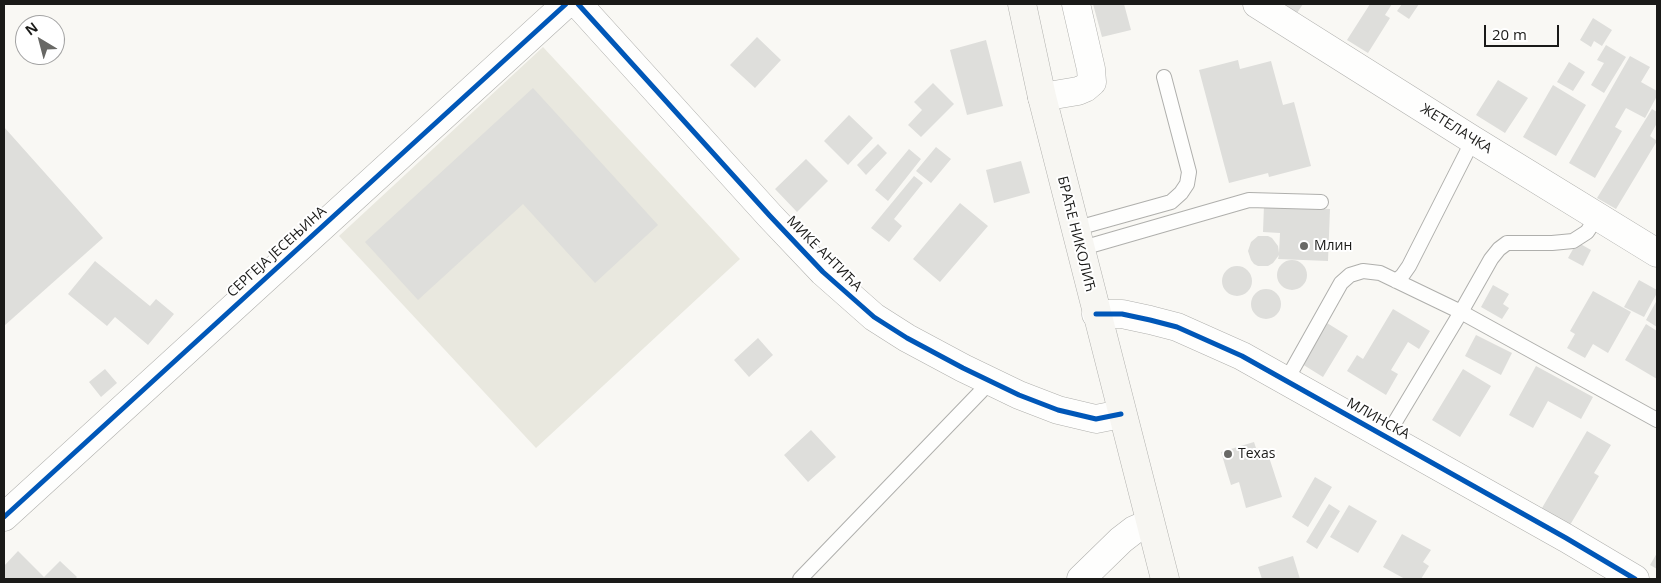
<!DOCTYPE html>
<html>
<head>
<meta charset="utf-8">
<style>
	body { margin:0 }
	#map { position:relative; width:1661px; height:583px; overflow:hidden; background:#f9f8f4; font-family:"Open Sans",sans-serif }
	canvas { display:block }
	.frame { position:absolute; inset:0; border:5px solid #1a1a18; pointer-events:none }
	.north { position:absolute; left:15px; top:15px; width:50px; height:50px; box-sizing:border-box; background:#fff; border:1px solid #a3a3a3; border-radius:50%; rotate:323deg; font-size:14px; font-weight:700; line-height:20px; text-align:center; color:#1a1a18 }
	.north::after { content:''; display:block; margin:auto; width:18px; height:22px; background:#686865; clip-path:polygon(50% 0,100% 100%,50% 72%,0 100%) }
	.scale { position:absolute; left:1484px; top:25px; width:75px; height:22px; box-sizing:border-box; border:2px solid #1a1a18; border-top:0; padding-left:6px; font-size:15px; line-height:18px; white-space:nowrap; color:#1a1a18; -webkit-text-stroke:4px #fff; paint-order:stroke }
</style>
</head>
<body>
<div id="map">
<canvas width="1661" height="583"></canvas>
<div class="frame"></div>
<div class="north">N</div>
<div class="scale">20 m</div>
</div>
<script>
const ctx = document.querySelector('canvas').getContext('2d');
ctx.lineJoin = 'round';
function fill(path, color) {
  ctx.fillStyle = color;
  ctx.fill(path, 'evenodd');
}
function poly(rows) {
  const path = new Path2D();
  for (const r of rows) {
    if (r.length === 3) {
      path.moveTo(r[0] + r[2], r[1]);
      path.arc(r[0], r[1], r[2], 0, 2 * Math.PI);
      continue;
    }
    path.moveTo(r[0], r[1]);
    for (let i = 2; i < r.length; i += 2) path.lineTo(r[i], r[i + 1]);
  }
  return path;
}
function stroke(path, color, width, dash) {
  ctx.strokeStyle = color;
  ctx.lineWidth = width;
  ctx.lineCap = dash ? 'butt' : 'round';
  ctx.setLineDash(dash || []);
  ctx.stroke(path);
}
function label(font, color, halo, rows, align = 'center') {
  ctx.font = font + ' "Open Sans",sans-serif';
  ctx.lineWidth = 4;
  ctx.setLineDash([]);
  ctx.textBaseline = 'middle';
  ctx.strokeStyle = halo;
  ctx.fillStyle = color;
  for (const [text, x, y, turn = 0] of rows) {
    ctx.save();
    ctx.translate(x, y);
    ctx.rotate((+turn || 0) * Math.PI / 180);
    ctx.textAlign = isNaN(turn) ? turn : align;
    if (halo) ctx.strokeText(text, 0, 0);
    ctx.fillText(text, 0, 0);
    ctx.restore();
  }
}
fill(poly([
	[543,47,740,259,536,448,339,236]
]), '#e9e8df');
fill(poly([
	[1093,4,1124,4,1131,30,1102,37],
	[1284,4,1303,4,1297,13],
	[1370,4,1392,4,1385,15,1390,18,1368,53,1347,40],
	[1402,4,1419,4,1409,19,1397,11],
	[1593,18,1612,30,1602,46,1594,41,1591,47,1580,40],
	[757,37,781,60,755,88,730,65],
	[986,40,1003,106,967,115,950,50],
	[1606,45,1626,57,1604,93,1591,85,1604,63,1597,60],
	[1630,56,1650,67,1641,82,1657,91,1657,96,1645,118,1626,108,1615,127,1622,131,1595,178,1569,163],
	[1238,60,1240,69,1271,61,1283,105,1294,102,1311,166,1269,177,1268,173,1229,183,1199,70],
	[1569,62,1585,72,1573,91,1557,82],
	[1498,80,1528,98,1505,133,1476,115],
	[933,83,954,104,921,137,908,125,922,110,914,102],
	[1553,85,1586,105,1556,156,1523,137],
	[533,88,658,225,595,283,523,204,418,300,365,242],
	[1652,109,1657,112,1657,123,1650,136,1657,141,1616,209,1597,198],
	[849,115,873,138,848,165,824,141],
	[4,127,103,238,4,326],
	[878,144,887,153,866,175,857,165],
	[936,147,951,159,931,183,916,171],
	[909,149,921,159,888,201,875,190],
	[806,159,828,181,797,212,775,189],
	[1021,161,1030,193,994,203,986,170],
	[914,176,923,183,894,219,902,226,889,242,871,228],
	[960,203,988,226,940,282,913,259],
	[1264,205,1330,209,1328,261,1278,259,1279,255,1273,263,1268,266,1258,266,1254,264,1251,260,1248,251,1251,242,1258,236,1268,236,1272,238,1278,246,1279,253,1280,233,1263,232],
	[1577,242,1591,250,1583,266,1568,258],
	[1292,275,15],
	[95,261,150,306,156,299,174,314,148,345,115,317,107,326,68,294],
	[1237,281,15],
	[1639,280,1657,290,1657,293,1644,317,1624,307],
	[1493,285,1509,294,1503,304,1509,308,1502,319,1481,307],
	[1266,304,15],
	[1593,291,1631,312,1608,353,1593,344,1585,358,1567,348,1575,334,1570,331],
	[1657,300,1657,327,1646,320],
	[1393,309,1430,331,1419,349,1408,342,1391,370,1398,374,1386,395,1347,371,1357,355,1363,359],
	[1327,323,1348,336,1323,377,1302,364],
	[1646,324,1657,331,1657,379,1625,360],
	[1476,335,1512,353,1501,375,1465,356],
	[758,338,773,355,749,377,734,360],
	[1536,366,1593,397,1581,419,1548,401,1533,428,1509,415],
	[105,369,117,383,101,397,89,382],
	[1463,369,1491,386,1460,437,1432,420],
	[811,430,836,457,808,482,784,455],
	[1587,431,1611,445,1594,473,1599,476,1570,525,1542,508],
	[1254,442,1258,454,1267,451,1282,497,1246,508,1239,482,1231,485,1221,452],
	[1315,477,1332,487,1308,527,1292,517],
	[1329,504,1340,511,1317,549,1306,542],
	[1349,505,1377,521,1358,553,1330,537],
	[1402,534,1431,550,1423,562,1429,566,1421,579,1405,579,1383,567],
	[18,551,44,577,60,561,77,577,75,579,6,579,4,577,4,566],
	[1657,553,1657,569,1650,565],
	[1293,556,1300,579,1262,579,1258,567]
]), '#dededb');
const lane = poly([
	[1074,229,1171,202,1181,193,1187,184,1189,172,1164,77],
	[1079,249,1249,200,1321,202],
	[1396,281,1402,276,1409,266,1473,140],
	[1286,381,1341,283,1350,275,1363,271,1380,273,1461,312,1657,420],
	[1386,437,1461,312,1491,259,1499,249,1507,243,1552,243,1573,241,1587,232,1597,217],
	[800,579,991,381]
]);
const street = poly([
	[578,4,770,216,823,272,874,317,907,338,963,368,1019,395,1058,410,1096,419,1121,414],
	[1257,4,1473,140,1657,253],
	[1042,97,1078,91,1085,88,1092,82,1091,69,1076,4],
	[1096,314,1122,314,1150,320,1177,327,1242,356,1566,538,1635,579],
	[4,517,566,4],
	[1081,579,1121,540,1134,530,1150,523]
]);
const secondary = poly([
	[1022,4,1042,97,1165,579]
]);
stroke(lane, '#afafac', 16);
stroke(street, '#afafac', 29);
stroke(secondary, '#afafac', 29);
stroke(lane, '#fefefd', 14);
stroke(street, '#fefefd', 28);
stroke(secondary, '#f7f6f2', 28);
stroke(poly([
	[578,4,770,216,823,272,874,317,907,338,963,368,1019,395,1058,410,1096,419,1121,414],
	[1096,314,1122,314,1150,320,1177,327,1242,356,1566,538,1635,579],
	[4,517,566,4]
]), '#0057b8', 5);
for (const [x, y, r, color] of [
	[1304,246,5,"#686865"],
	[1228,454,5,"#686865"]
]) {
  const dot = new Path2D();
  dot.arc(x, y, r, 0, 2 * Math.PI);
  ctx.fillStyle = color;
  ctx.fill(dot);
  stroke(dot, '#fff', 2);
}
label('14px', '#1a1a18', '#fff', [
	["ЖЕТЕЛАЧКА",1456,129,32],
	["БРАЋЕ НИКОЛИЋ",1076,234,76],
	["СЕРГЕЈА ЈЕСЕЊИНА",277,252,-42],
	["МИКЕ АНТИЋА",824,254,45],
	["МЛИНСКА",1378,419,29]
]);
label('14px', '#1a1a18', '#fff', [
	["Млин",1314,246],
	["Texas",1238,454]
], 'left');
</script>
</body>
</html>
